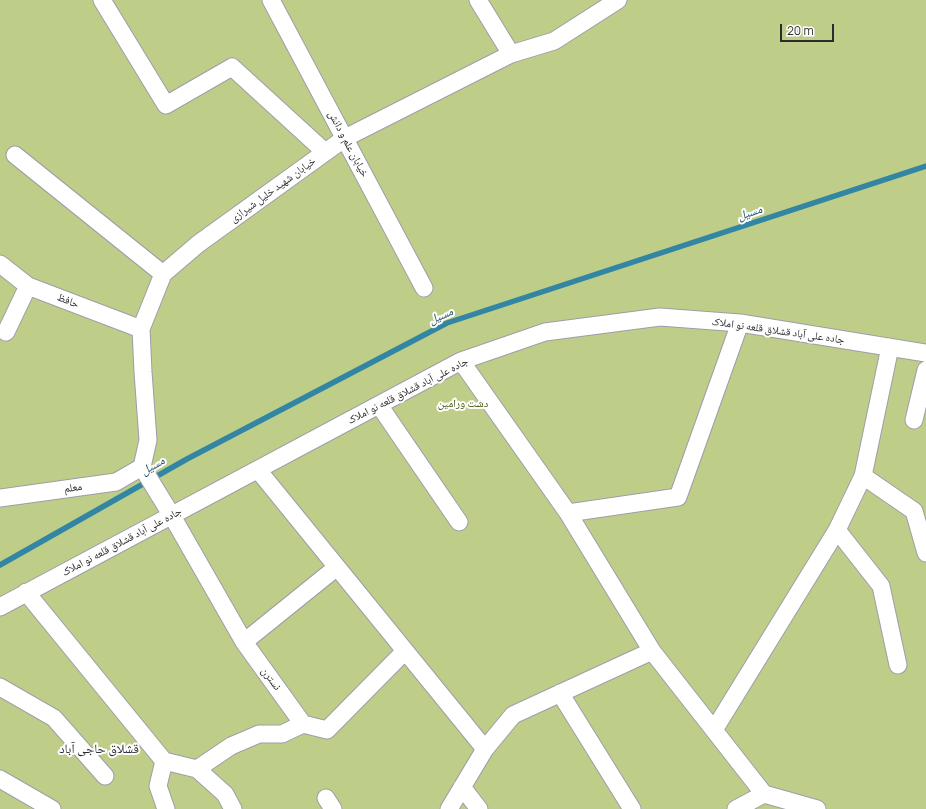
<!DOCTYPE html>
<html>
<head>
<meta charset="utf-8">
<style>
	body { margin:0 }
	#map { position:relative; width:926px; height:809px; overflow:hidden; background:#f1effc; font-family:Manrope,sans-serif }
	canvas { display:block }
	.scale { position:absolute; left:780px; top:24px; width:54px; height:18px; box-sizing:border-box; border:2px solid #2a2a2f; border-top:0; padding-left:5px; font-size:12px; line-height:14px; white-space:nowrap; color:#2a2a2f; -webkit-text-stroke:3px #fefefe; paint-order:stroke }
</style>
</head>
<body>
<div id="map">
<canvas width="926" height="809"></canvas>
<div class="scale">20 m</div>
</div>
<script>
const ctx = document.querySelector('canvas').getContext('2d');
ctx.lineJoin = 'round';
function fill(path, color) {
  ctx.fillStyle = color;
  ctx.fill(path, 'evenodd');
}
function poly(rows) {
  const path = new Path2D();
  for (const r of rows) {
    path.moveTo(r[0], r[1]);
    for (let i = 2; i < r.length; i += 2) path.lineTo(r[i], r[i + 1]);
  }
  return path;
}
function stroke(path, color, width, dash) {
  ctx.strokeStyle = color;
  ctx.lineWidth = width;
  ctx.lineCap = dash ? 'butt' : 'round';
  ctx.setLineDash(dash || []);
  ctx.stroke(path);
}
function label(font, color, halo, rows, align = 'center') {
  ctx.font = font + ' Manrope,"Noto Naskh Arabic",sans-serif';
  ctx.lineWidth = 4;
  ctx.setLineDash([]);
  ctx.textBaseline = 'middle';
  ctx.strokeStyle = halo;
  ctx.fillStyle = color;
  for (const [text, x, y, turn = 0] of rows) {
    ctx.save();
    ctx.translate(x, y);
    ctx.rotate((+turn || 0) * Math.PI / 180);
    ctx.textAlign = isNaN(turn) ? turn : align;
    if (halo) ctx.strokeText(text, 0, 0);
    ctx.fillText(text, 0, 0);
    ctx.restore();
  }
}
fill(poly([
	[0,0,926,0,926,809,0,809]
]), '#bece88');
stroke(poly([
	[0,565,187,459,447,323,926,166]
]), '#3286a4', 5.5);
const minor = poly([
	[102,0,166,105,232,67,325,152],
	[271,0,424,288],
	[478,0,511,54],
	[15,155,163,274],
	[0,264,28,286,141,329],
	[6,332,28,286],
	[461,361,568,513,652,651,764,794,817,809],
	[379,405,459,522],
	[914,420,926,370],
	[258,470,485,749],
	[863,476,914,511,926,553],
	[0,498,116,482,142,467],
	[568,513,678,497,740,323],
	[837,530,881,586,898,665],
	[26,592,164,761,197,769,225,794,233,809],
	[0,607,461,361,545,332,660,317,740,323,926,353],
	[244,642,337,567],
	[405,651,327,730,303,724,244,642,172,516,142,467,148,440,143,372,141,329,163,274,198,244,345,138,511,54,554,41,618,0],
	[0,687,54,718,105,776],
	[560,693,632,809],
	[714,730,837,530,863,476,890,347],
	[164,761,158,786,166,809],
	[197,769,231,746,259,734,282,734,303,724],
	[0,779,52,809],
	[462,787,479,809],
	[326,798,333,809],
	[449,809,485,749,513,715,652,651],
	[736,809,764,794]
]);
stroke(minor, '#9e9da9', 19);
stroke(minor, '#fff', 17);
label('11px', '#2a2a2f', '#fefefe', [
	["خیابان علم و دانش",348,144,62],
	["خیابان شهید خلیل شیرازی",273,190,-36],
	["حافظ",68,301,21],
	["جاده علی آباد قشلاق قلعه نو املاک",778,331,8],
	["جاده علی آباد قشلاق قلعه نو املاک",408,391,-27],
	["معلم",73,488,-8],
	["جاده علی آباد قشلاق قلعه نو املاک",122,542,-28],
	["نسترن",271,679,54]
]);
label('11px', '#495513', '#fefefe', [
	["دشت ورامین",463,404]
]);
label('italic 12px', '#235264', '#fefefe', [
	["مسیل",750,213,-18],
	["مسیل",441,316,-23],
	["مسیل",153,466,-29]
]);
label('13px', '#2a2a2f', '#fefefe', [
	["قشلاق حاجی آباد",99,749]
]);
</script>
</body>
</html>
